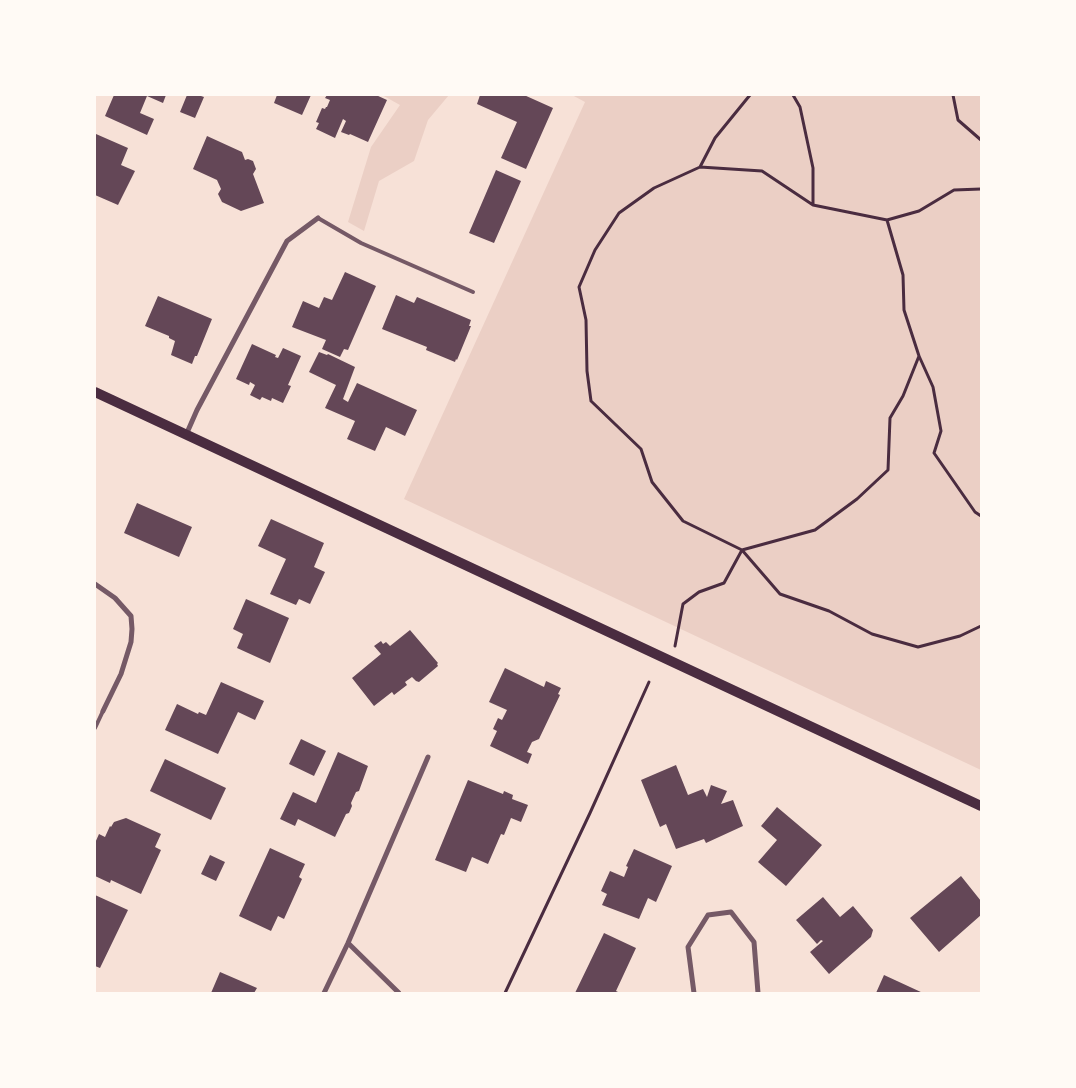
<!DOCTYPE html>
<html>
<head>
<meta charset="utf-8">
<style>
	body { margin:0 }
	#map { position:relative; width:1076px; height:1088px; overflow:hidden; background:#f7e1d7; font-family:Lato,sans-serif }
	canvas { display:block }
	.frame { position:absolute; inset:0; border:96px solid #fffaf5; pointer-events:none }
</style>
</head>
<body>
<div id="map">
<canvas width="1076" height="1088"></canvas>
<div class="frame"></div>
</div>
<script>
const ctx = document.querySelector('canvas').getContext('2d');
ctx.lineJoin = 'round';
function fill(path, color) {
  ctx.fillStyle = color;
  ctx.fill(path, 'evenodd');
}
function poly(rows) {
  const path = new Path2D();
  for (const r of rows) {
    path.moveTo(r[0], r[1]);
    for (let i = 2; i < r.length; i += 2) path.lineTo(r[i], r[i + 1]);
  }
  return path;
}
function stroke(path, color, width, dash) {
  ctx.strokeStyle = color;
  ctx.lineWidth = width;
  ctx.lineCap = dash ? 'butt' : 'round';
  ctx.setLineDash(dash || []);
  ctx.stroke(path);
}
fill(poly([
	[382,95,449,95,428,120,414,161,379,181,364,231,348,222,371,147,400,105],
	[572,95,981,95,981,770,404,499,585,102]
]), '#ebcfc5');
fill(poly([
	[114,95,166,95,163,103,147,96,140,113,154,119,147,135,105,116],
	[187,95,198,95,204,97,195,118,180,112],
	[277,95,311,95,302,115,274,103],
	[327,95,376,95,387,100,368,142,350,134,349,135,341,132,346,121,343,119,335,138,316,129,319,123,316,122,322,108,325,109,326,107,327,107,330,100,325,98],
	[480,95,524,95,553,108,526,169,501,158,517,122,477,104],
	[96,134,128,148,121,165,135,171,118,205,95,195,95,137],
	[207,136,242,152,245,160,248,159,253,161,256,169,253,174,264,203,241,211,222,202,218,194,221,189,217,180,193,169],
	[496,170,521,181,494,243,469,233],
	[345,272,376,286,348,350,344,349,340,357,322,349,326,340,292,327,303,301,319,308,324,297,332,300],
	[396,295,414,303,417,297,471,320,469,326,471,326,457,360,456,359,455,362,426,350,427,347,382,329],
	[158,296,212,319,197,356,195,356,192,364,171,355,175,341,169,338,169,336,145,326],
	[252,344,276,355,275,357,278,358,283,348,301,356,288,385,291,386,283,403,272,398,271,401,262,397,260,400,250,395,255,385,250,382,249,385,236,379],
	[319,352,327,355,328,354,355,367,343,399,348,402,357,383,417,410,405,436,386,427,375,451,347,439,355,421,325,408,336,385,309,372],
	[137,503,192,527,179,557,124,533],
	[271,519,324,543,314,567,325,572,310,604,299,599,296,605,270,594,286,559,258,546],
	[246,599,289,618,270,663,237,648,243,634,233,629],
	[410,630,438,663,437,664,438,666,419,682,416,681,412,677,405,682,407,685,394,695,392,692,374,706,352,678,381,654,374,646,381,641,383,644,386,642,390,646],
	[505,668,544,687,546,681,561,688,558,694,560,695,539,739,532,742,527,752,532,754,528,764,490,746,497,731,493,729,498,718,502,720,507,710,489,702],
	[221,682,264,701,255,720,238,712,218,754,165,730,177,704,198,714,199,712,206,715],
	[301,739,326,751,314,776,289,764],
	[338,752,368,766,359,791,356,792,351,803,352,806,349,813,346,814,335,837,298,819,295,826,280,819,293,792,316,803],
	[165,759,226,788,211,820,150,791],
	[676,765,688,795,703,789,707,797,711,785,727,791,721,804,733,800,743,826,706,843,704,839,676,849,666,824,660,827,641,780],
	[468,780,503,794,504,791,513,795,512,799,528,805,521,822,511,818,504,835,501,834,488,864,472,857,466,872,435,860],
	[777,807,822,845,786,886,758,862,777,840,761,826],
	[126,818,161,834,155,847,161,850,141,894,111,880,110,883,95,876,95,843,99,834,105,837,110,826,111,827,114,822],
	[270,848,305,864,299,877,302,879,284,919,278,916,271,931,239,916],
	[634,849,672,866,656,902,648,898,639,919,602,905,607,894,601,891,610,871,624,877,628,867,626,866],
	[210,855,225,862,216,881,201,874],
	[961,876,981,901,981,915,939,952,910,918],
	[95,895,128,910,100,968,95,966],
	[823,897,840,917,853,906,873,930,871,937,829,974,810,952,823,941,821,940,817,944,796,920],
	[604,933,636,948,616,991,620,993,575,993],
	[220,972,257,988,254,993,211,993],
	[884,975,923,993,876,993]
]), '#644757');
stroke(poly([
	[793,95,800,107,813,168,813,205],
	[953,95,958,120,981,140],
	[700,167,762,171,813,205,887,220,903,275,904,310,919,356,903,396,890,418,888,470,857,499,815,530,742,550,683,521,652,482,641,449,591,401,587,371,586,320,579,287,595,250,619,213,654,188,700,167],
	[700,167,715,138,750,95],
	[887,220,919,211,954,190,981,189],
	[919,356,933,387,941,431,934,453,975,512,981,516],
	[742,550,780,594,829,611,872,634,918,647,960,636,981,626],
	[675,646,683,604,699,592,724,583,742,550],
	[505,993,590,813,649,682]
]), '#4a2c40', 3);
stroke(poly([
	[318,218,361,243,473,292],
	[95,728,103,711]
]), '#755966', 4);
stroke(poly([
	[186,435,197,410,287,241,318,218],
	[95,584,115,598,131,616,132,629,131,642,121,674,103,711],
	[348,943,399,993],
	[324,993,348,943,428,757],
	[694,993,688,947,708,915,731,912,754,942,758,993]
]), '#755966', 5);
stroke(poly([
	[95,392,981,806]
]), '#4a2c40', 10);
</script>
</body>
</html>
